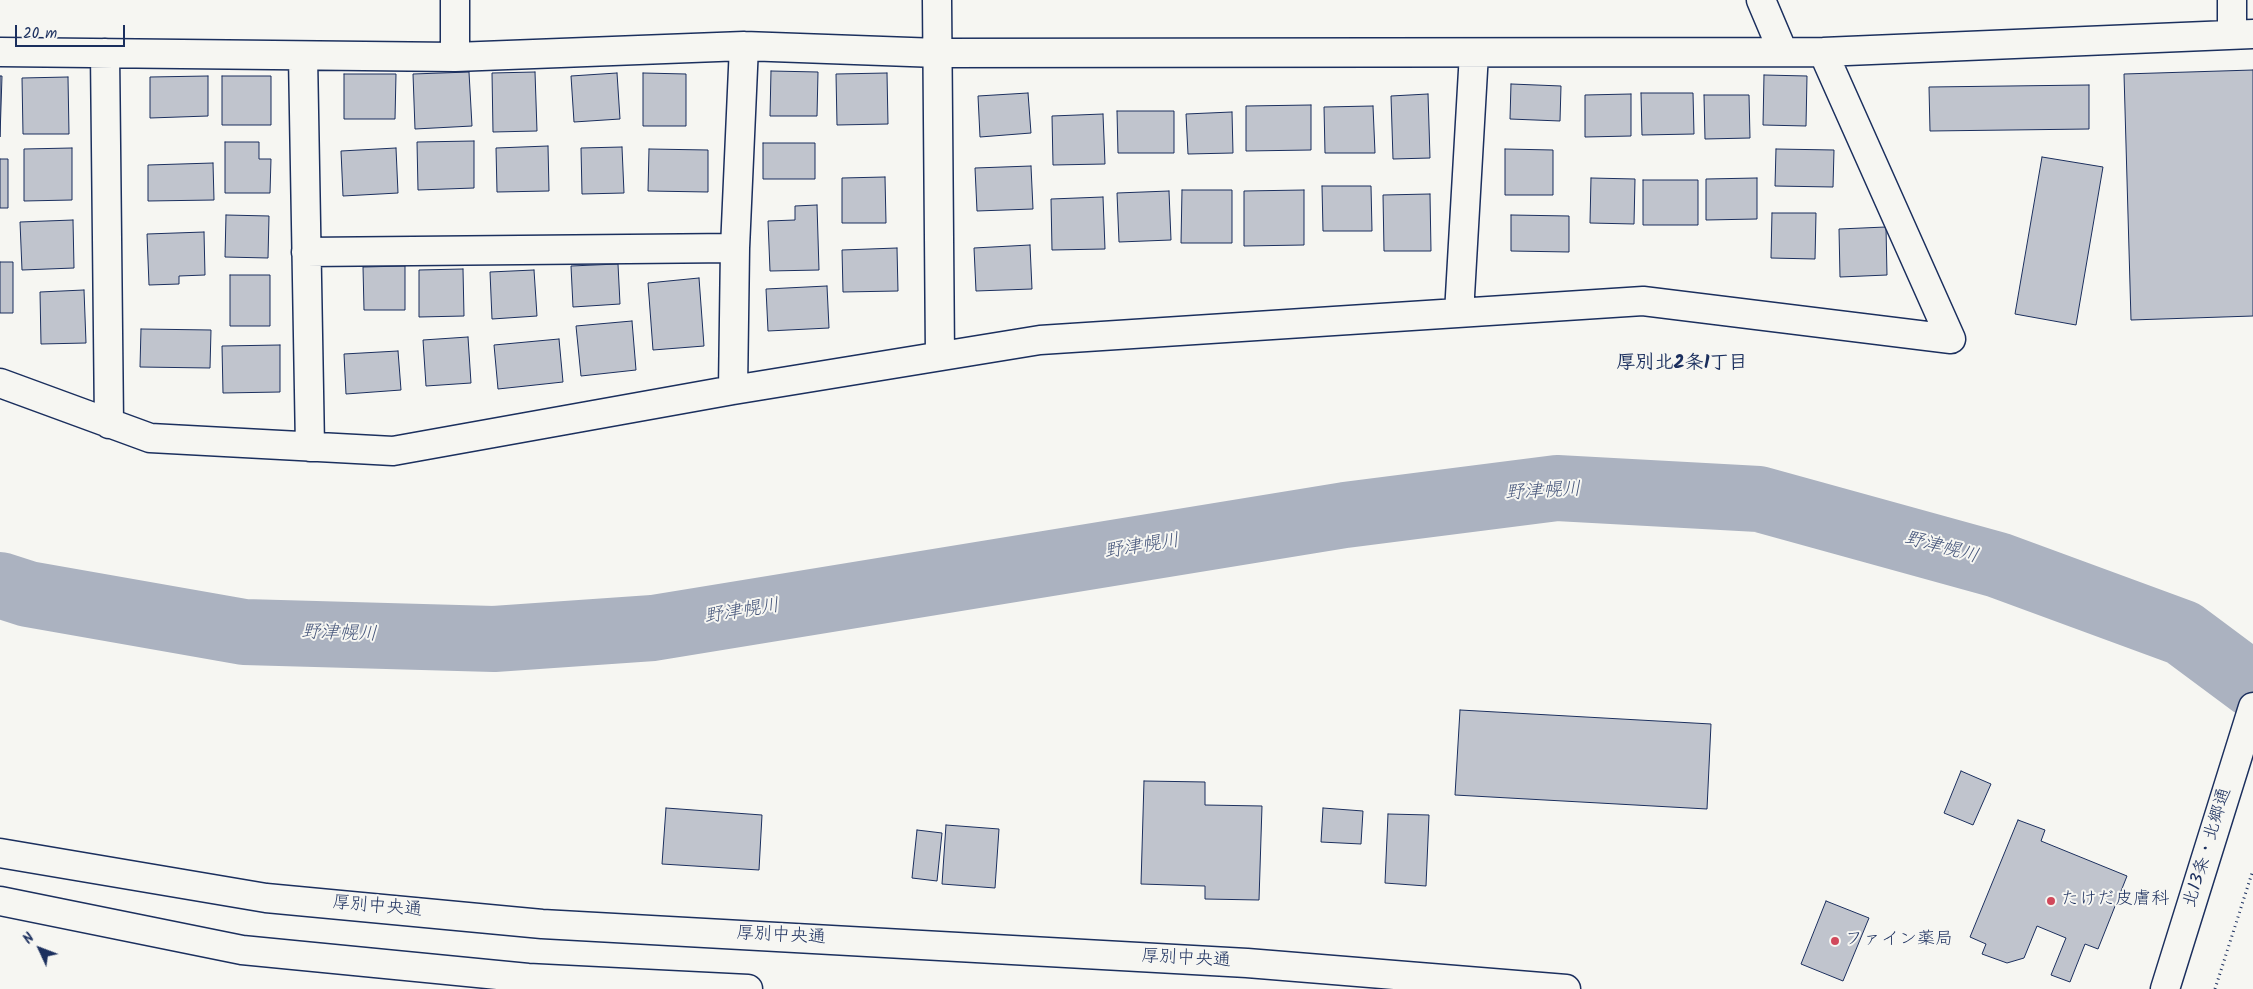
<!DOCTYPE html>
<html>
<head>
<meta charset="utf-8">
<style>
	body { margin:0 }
	#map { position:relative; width:2253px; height:989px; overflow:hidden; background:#f6f6f2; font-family:Kalam,sans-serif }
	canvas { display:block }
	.north { position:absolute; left:15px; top:924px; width:50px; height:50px; -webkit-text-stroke:4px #f6f6f2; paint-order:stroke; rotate:313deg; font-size:14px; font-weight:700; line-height:20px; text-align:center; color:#1b2f5e }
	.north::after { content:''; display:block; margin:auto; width:18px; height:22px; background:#1b2f5e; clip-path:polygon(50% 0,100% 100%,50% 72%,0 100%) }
	.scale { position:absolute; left:15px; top:25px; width:110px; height:22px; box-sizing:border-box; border:2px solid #1b2f5e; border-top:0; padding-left:6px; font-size:15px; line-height:18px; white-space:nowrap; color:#1b2f5e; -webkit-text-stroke:4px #f6f6f2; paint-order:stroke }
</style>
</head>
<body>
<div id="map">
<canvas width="2253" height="989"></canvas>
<div class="north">N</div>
<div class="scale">20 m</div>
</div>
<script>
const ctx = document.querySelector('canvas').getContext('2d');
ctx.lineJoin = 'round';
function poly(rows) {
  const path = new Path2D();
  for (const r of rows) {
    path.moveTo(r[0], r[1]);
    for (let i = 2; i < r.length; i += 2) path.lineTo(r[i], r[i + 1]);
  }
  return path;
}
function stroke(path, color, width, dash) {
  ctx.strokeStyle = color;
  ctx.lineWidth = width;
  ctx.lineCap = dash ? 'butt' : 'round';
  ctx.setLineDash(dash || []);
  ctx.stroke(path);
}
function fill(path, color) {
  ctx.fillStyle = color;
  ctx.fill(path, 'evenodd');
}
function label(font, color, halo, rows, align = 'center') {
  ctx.font = font + ' Kalam,"Klee One",sans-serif';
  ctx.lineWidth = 4;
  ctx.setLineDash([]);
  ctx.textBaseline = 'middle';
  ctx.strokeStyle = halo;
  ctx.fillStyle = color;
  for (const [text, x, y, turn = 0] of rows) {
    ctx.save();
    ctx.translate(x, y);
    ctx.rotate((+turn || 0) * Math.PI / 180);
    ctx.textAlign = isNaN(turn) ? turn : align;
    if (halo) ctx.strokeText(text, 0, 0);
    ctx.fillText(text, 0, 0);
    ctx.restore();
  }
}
stroke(poly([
	[0,585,28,594,244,632,494,639,653,628,1345,515,1557,488,1759,499,1998,565,2183,633,2253,685]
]), '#abb2c0', 66);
const building = poly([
	[2253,70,2253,316,2131,320,2124,74,2253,70],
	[771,71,818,72,817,116,770,116,771,71],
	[469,72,472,126,415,129,413,74,469,72],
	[535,72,537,131,493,132,492,73,535,72],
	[617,73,620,119,574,122,571,76,617,73],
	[643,73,686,74,686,126,643,126,643,73],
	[887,73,888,124,837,125,836,74,887,73],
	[344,74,396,74,395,119,344,119,344,74],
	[1764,75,1807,76,1806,126,1763,125,1764,75],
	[0,76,2,76,0,137,0,76],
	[208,76,208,116,150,118,150,77,208,76],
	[222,76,271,76,271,125,222,125,222,76],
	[68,77,69,134,23,134,22,78,68,77],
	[1511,84,1561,86,1560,121,1510,119,1511,84],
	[2089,85,2089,129,1930,131,1929,87,2089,85],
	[1028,93,1031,133,980,137,978,96,1028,93],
	[1641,93,1693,93,1694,134,1642,135,1641,93],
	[1428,94,1430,158,1393,159,1391,96,1428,94],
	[1631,94,1631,136,1585,137,1585,95,1631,94],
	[1704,95,1749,95,1750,138,1705,139,1704,95],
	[1311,105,1311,150,1246,151,1246,106,1311,105],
	[1373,106,1375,153,1325,153,1324,107,1373,106],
	[1117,111,1174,111,1174,153,1118,153,1117,111],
	[1232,112,1233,153,1188,154,1186,114,1232,112],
	[1103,114,1105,164,1053,165,1052,116,1103,114],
	[474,141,474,188,418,190,417,142,474,141],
	[225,142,259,142,259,159,271,159,270,193,225,193,225,142],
	[763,143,815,143,815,179,763,179,763,143],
	[548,146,549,191,497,192,496,148,548,146],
	[622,147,624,193,582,194,581,148,622,147],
	[72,148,72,200,24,201,24,149,72,148],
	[396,148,398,193,343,196,341,151,396,148],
	[649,149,708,150,708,192,648,191,649,149],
	[1505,149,1553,150,1553,195,1505,195,1505,149],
	[1776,149,1834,150,1833,187,1775,186,1776,149],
	[2042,157,2103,167,2076,325,2015,314,2042,157],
	[0,159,8,159,8,208,0,208,0,159],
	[213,163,214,200,148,201,148,165,213,163],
	[1031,166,1033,209,977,211,975,168,1031,166],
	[885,177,886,223,842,223,842,178,885,177],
	[1591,178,1635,179,1634,224,1590,223,1591,178],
	[1757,178,1757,219,1706,220,1706,179,1757,178],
	[1643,180,1698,180,1698,225,1643,225,1643,180],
	[1322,186,1371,186,1372,231,1323,231,1322,186],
	[1182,190,1232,190,1232,243,1181,243,1182,190],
	[1304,190,1304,245,1244,246,1244,191,1304,190],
	[1169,191,1171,240,1119,242,1117,193,1169,191],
	[1430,194,1431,251,1384,251,1383,195,1430,194],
	[1103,197,1105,249,1052,250,1051,199,1103,197],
	[817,205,819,270,770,271,768,221,795,220,795,206,817,205],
	[1772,213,1816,213,1815,259,1771,258,1772,213],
	[226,215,269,216,268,258,225,257,226,215],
	[1511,215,1569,216,1569,252,1511,251,1511,215],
	[73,220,74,268,22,270,20,222,73,220],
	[1886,227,1887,275,1840,277,1839,229,1886,227],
	[204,232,205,275,179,276,179,284,149,285,147,234,204,232],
	[1030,245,1032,289,976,291,974,248,1030,245],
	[897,248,898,291,843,292,842,250,897,248],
	[0,262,13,262,13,313,0,313,0,262],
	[618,264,620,304,573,307,571,266,618,264],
	[405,266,405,310,364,310,363,267,405,266],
	[463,269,464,316,419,317,419,270,463,269],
	[534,270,537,316,492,319,490,272,534,270],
	[230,275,270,275,270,326,230,326,230,275],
	[699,278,704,346,653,350,648,283,699,278],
	[827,286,829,328,768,331,766,289,827,286],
	[84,290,86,343,41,344,40,292,84,290],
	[632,321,636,370,581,376,576,326,632,321],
	[141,329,211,330,210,368,140,367,141,329],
	[468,337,471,383,426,386,423,340,468,337],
	[559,339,563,382,498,389,494,345,559,339],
	[280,345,280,392,223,393,222,346,280,345],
	[398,351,401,390,346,394,344,354,398,351],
	[1460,710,1711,724,1707,809,1455,795,1460,710],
	[1961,771,1991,784,1973,825,1944,813,1961,771],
	[1144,781,1205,782,1205,805,1262,806,1259,900,1205,899,1205,886,1141,884,1144,781],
	[666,808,762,815,759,870,662,864,666,808],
	[1323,808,1363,811,1361,844,1321,842,1323,808],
	[1388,814,1429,815,1426,886,1385,883,1388,814],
	[2018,820,2045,830,2041,841,2127,876,2098,949,2085,944,2070,982,2051,975,2066,938,2037,926,2024,958,2007,963,1982,954,1986,944,1970,937,2018,820],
	[946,825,999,829,995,888,942,884,946,825],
	[917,830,942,833,937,881,912,878,917,830],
	[1826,901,1869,918,1843,981,1801,964,1826,901]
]);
fill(building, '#c0c4cd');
stroke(building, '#1b2f5e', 1);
const minor = poly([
	[937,0,940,356],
	[1761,0,1783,52],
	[2232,0,2232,35],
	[0,52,455,57,744,46,938,53,1823,52,2253,34],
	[105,53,109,424],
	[303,56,310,447],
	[455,57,455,0],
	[306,252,735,248],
	[1459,313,1474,53],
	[0,383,150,438,393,451,733,390,1040,340,1643,301,1951,339,1823,52],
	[733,390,735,248,744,46],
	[0,853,266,898,542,924,1247,963,1566,989],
	[0,901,242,950,528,978,748,989]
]);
const major = poly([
	[2165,989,2253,707]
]);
stroke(minor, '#1b2f5e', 31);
stroke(major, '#1b2f5e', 31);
stroke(poly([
	[2215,989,2253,870]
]), '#1b2f5e', 3, [1, 4]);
stroke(minor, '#f6f6f2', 28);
stroke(major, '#f6f6f2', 28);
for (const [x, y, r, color] of [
	[2051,901,5,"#d1495b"],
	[1835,941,5,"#d1495b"]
]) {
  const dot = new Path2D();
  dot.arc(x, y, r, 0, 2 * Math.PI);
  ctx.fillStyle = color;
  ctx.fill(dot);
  stroke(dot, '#f6f6f2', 2);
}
label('18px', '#1b2f5e', '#f6f6f2', [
	["北13条・北郷通",2209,848,-73],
	["厚別中央通",377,908,5],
	["厚別中央通",781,937,3],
	["厚別中央通",1186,960,3]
]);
label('18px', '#1b2f5e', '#f6f6f2', [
	["たけだ皮膚科",2061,901],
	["ファイン薬局",1845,941]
], 'left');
label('bold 19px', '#1b2f5e', '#f6f6f2', [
	["厚別北2条1丁目",1682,365]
]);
label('italic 19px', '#46567b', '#f6f6f2', [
	["野津幌川",1543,493,-3],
	["野津幌川",1142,548,-9],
	["野津幌川",1941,549,15],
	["野津幌川",742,613,-9],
	["野津幌川",339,635,2]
]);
</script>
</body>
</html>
